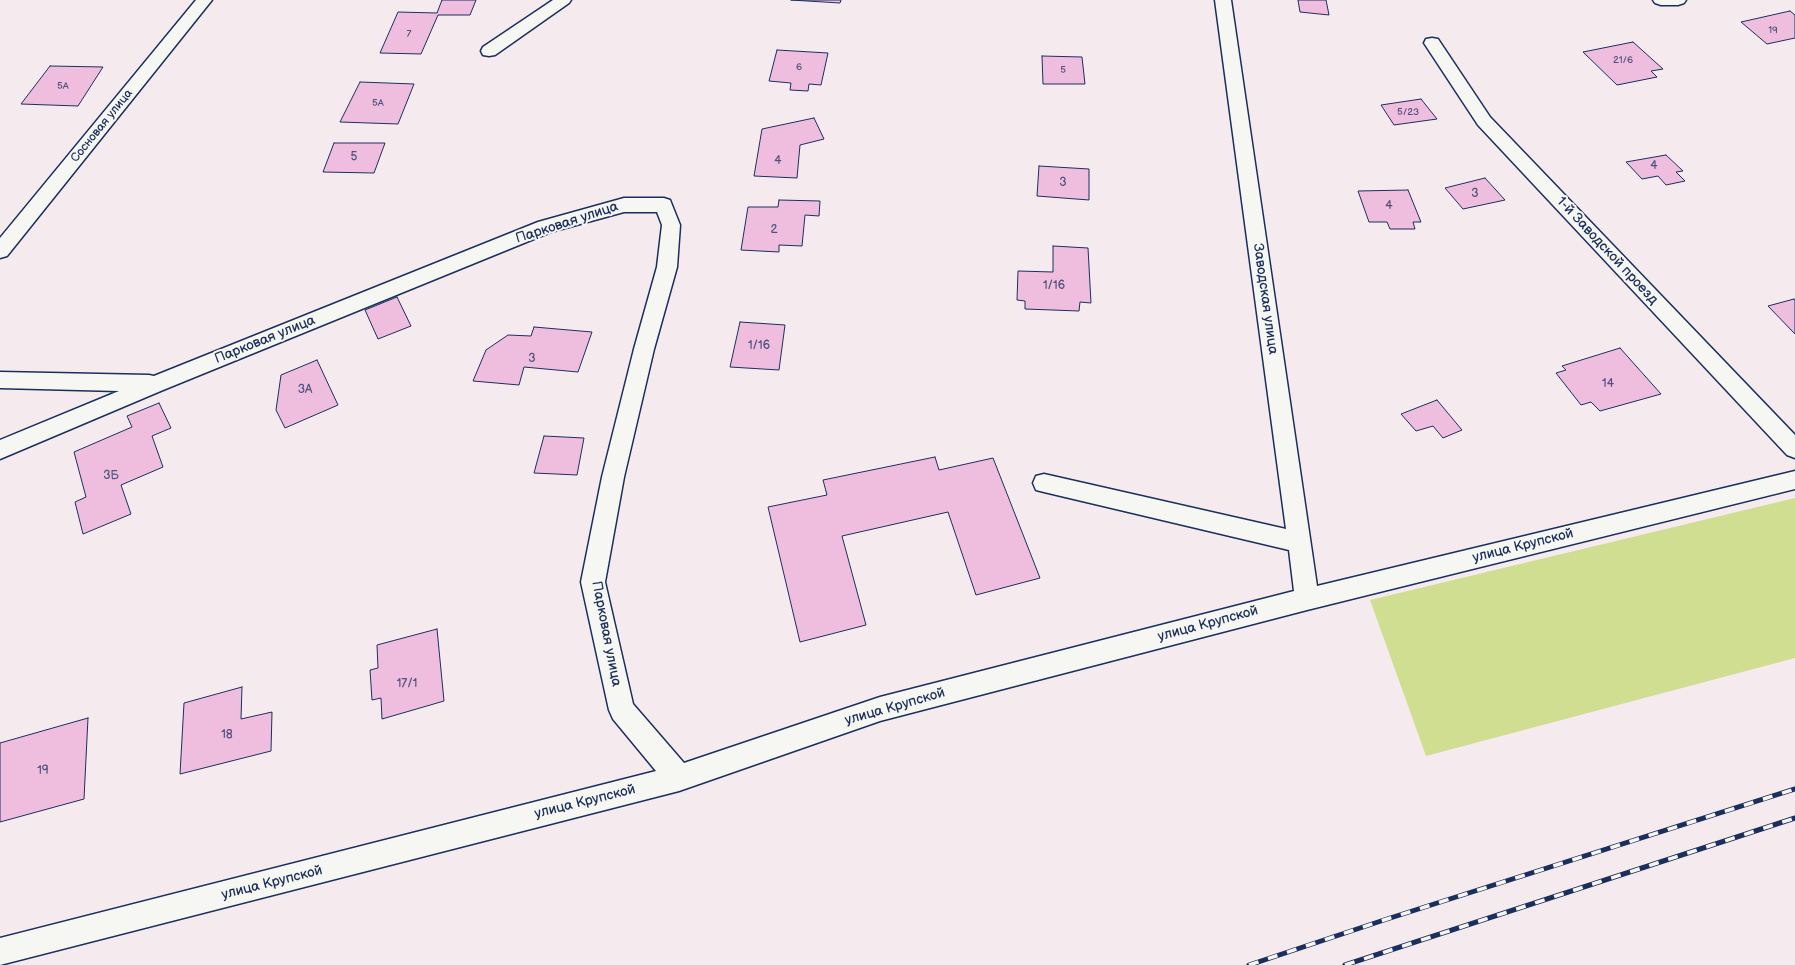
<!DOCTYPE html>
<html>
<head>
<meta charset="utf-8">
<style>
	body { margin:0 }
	canvas { display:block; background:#f5ebee }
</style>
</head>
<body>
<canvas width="1795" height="965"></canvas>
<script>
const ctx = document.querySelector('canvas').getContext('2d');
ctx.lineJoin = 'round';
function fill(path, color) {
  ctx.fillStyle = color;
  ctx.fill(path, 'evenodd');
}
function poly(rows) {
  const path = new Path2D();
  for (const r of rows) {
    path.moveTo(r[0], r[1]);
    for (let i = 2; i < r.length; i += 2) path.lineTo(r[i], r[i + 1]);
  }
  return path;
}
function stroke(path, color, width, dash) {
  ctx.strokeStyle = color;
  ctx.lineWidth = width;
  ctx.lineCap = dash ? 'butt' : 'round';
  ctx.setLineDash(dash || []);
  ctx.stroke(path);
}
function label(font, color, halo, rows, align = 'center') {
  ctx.font = font + ' "Balsamiq Sans",sans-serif';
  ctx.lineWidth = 4;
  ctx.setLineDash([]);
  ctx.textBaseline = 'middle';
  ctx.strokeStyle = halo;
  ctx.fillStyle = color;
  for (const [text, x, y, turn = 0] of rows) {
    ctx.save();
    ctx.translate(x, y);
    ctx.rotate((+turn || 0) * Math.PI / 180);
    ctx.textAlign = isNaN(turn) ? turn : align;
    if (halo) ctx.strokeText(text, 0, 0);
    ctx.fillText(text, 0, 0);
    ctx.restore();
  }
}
fill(poly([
	[1795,498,1795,658,1426,756,1370,600]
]), '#d0de92');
const building = poly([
	[442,0,476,0,470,15,438,15,421,54,380,53,398,12,437,13,442,0],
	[791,0,841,0,840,3,791,0],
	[1298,0,1326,0,1329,15,1300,12,1298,0],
	[1790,11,1795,15,1795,38,1767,44,1741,22,1790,11],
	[1633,42,1663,69,1651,71,1657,77,1617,85,1583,52,1633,42],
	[777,50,828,53,821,85,809,84,808,91,790,90,791,83,769,81,777,50],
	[1042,56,1082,57,1085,84,1043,84,1042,56],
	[50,66,103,67,78,106,21,104,50,66],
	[360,82,414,84,398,124,340,122,360,82],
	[1421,99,1437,119,1394,125,1381,105,1421,99],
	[814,118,824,139,800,145,797,178,754,176,762,129,814,118],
	[334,143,385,143,374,173,323,172,334,143],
	[1666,155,1683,171,1676,172,1685,181,1666,185,1658,176,1642,179,1626,162,1666,155],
	[1039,166,1089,169,1089,200,1037,196,1039,166],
	[1485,178,1505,200,1463,209,1445,188,1485,178],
	[1408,190,1421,222,1413,222,1415,229,1390,229,1387,222,1369,222,1358,191,1408,190],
	[779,200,820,201,819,216,805,215,802,246,779,245,779,252,741,250,748,207,778,207,779,200],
	[1053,246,1088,248,1091,303,1080,302,1079,311,1025,309,1025,301,1017,300,1018,271,1053,272,1053,246],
	[397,297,411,326,378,339,365,310,397,297],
	[1794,299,1795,301,1795,334,1768,306,1794,299],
	[740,322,785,325,779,370,730,367,740,322],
	[534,327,592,332,578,372,524,367,519,385,473,381,486,350,508,335,531,336,534,327],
	[1620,348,1661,394,1600,411,1591,402,1581,405,1556,373,1566,370,1562,366,1620,348],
	[317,360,338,405,285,428,276,410,281,375,317,360],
	[1437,400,1462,430,1443,438,1433,426,1416,431,1401,414,1437,400],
	[159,403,171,428,152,436,163,467,121,485,131,514,83,534,75,502,86,497,74,452,132,427,127,416,159,403],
	[544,436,584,438,577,475,534,473,544,436],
	[935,457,939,470,993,458,1040,578,976,595,948,512,842,536,866,625,800,642,768,507,827,495,823,480,935,457],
	[437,629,444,701,382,719,381,698,372,700,370,670,378,668,377,645,437,629],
	[242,687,241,719,272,712,271,751,180,774,184,703,242,687],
	[88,718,84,799,0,822,0,743,88,718]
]);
fill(building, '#efbede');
stroke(building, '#1b2f5e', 1);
const minor = poly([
	[196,0,212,0,7,256,0,258,0,238,196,0],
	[553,0,571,0,569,3,495,55,489,56,483,55,481,51,483,47,553,0],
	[1215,0,1231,0,1317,586,1795,471,1795,489,1307,610,880,721,679,791,0,965,0,938,656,771,613,719,609,710,581,582,602,477,634,349,657,267,662,225,657,212,624,212,551,232,163,390,0,459,0,440,119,391,0,388,0,372,149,375,154,376,538,222,624,198,664,198,670,200,680,225,677,267,654,349,624,477,605,582,633,704,684,763,880,697,1294,591,1289,550,1044,492,1036,490,1033,483,1036,476,1044,474,1286,529,1215,0],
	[1653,0,1686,0,1684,3,1678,5,1661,5,1655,3,1653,0],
	[1432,38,1438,39,1490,117,1795,435,1795,458,1787,455,1478,125,1424,43,1426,39,1432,38]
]);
stroke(minor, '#1b2f5e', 3);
fill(minor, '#f6f6f2');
const rail = poly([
	[1249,965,1384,920,1795,789],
	[1345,965,1795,818]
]);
stroke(rail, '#1b2f5e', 5);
stroke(rail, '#f6f6f2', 3.5, [10]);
label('10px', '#50537e', null, [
	["19",1773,30],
	["7",409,34],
	["21/6",1623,60],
	["6",799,67],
	["5",1063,70],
	["5А",63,86],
	["5А",378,103],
	["5/23",1408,112]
]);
label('12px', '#1b2f5e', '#f6f6f2', [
	["Сосновая улица",102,126,-51]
]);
label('12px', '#50537e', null, [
	["5",354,157],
	["4",778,161],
	["4",1654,166],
	["3",1063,183],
	["3",1475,194],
	["4",1389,206],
	["2",774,230],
	["1/16",1054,286],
	["1/16",759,346],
	["3",532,359],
	["14",1608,384],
	["3А",305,390],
	["3Б",111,476],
	["17/1",407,684],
	["18",227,735],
	["19",43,771]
]);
label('14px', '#1b2f5e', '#f6f6f2', [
	["Парковая улица",567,223,-18],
	["1-й Заводской проезд",1607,251,47],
	["Заводская улица",1265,299,82],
	["Парковая улица",265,340,-22],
	["улица Крупской",1523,546,-14],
	["улица Крупской",1208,624,-15],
	["Парковая улица",606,634,79],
	["улица Крупской",895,707,-16],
	["улица Крупской",585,802,-14],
	["улица Крупской",272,883,-14]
]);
</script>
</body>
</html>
